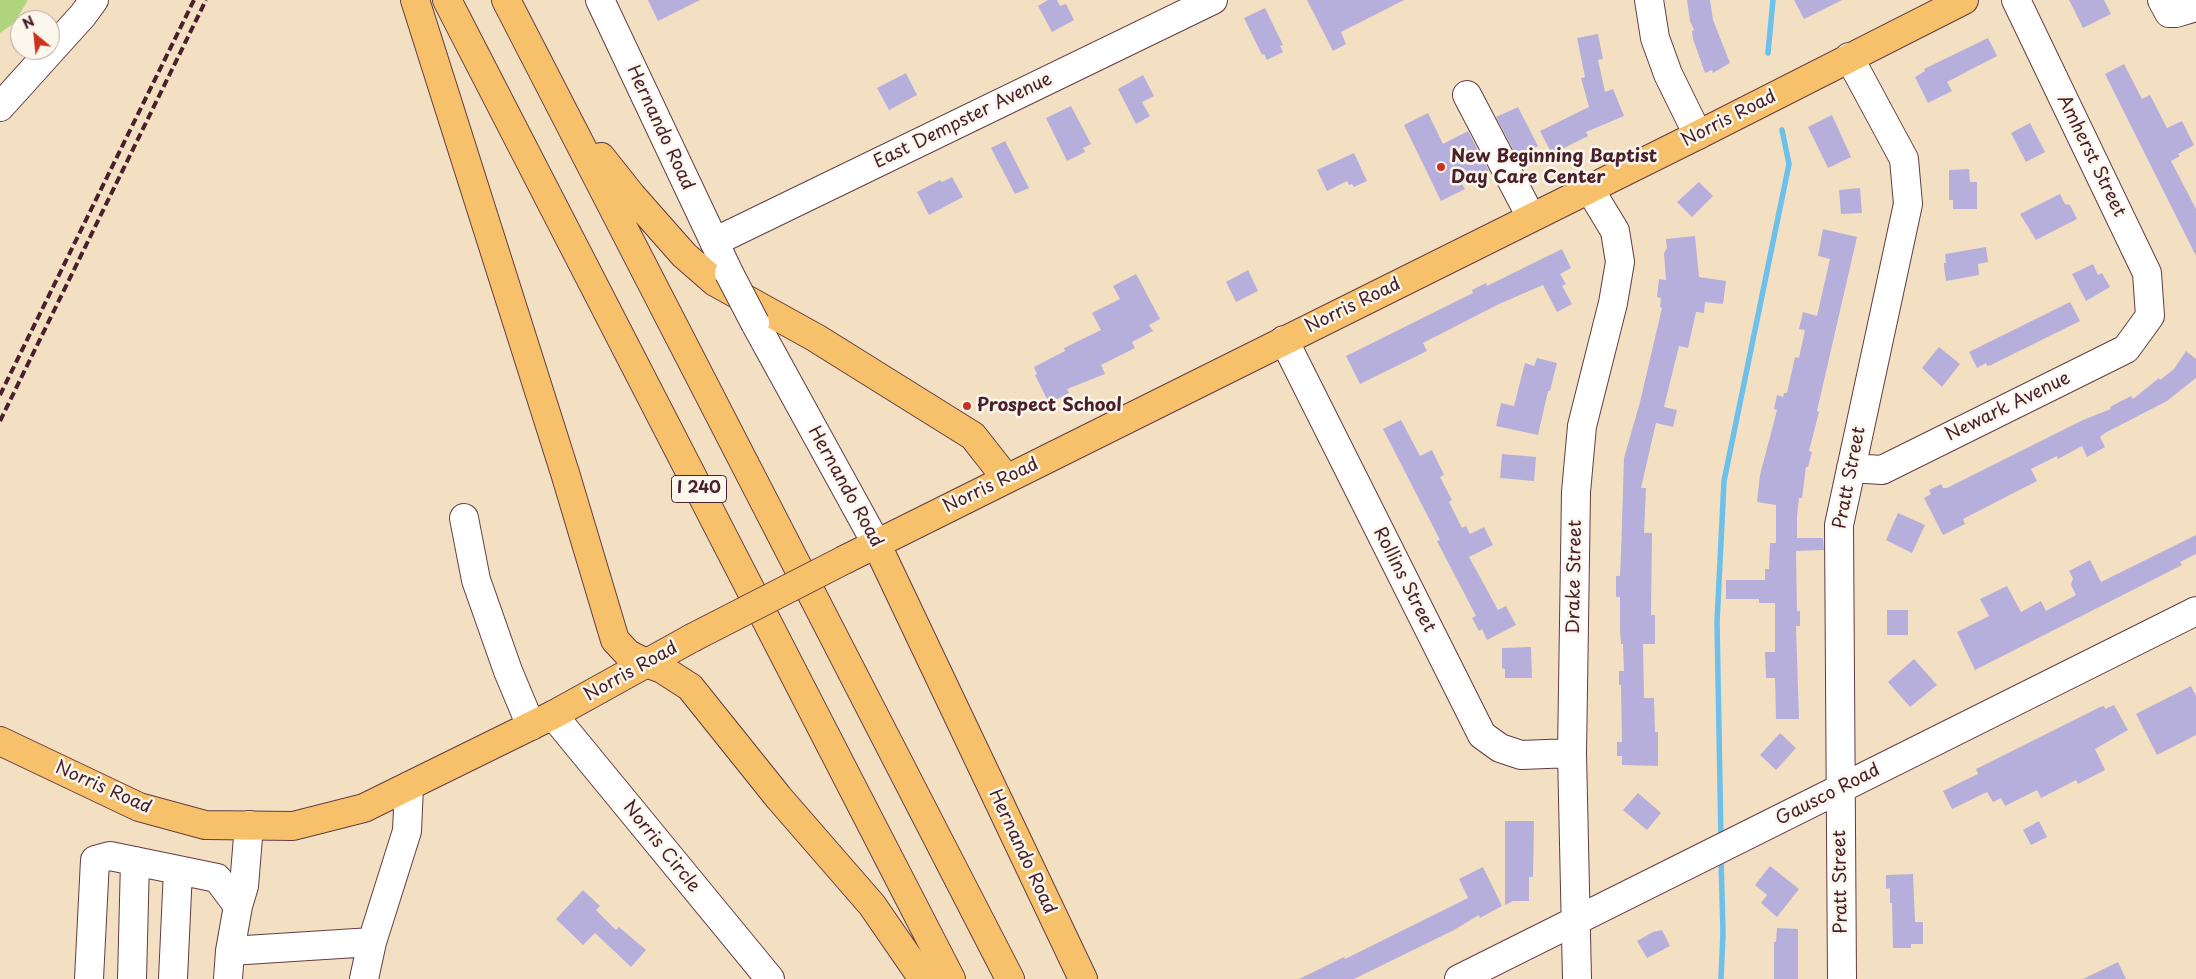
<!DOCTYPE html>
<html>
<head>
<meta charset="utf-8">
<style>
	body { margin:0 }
	#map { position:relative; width:2196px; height:979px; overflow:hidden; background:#f3e0c3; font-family:"Playpen Sans",sans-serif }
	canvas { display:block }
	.north { position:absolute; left:10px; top:10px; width:50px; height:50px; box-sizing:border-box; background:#fbf7ec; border:1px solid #b4a19f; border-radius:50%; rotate:332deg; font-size:14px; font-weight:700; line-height:20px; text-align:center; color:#4a1f2b }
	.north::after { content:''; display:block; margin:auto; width:18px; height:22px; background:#c8321e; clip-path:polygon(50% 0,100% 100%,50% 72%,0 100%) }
</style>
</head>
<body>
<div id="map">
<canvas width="2196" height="979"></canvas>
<div class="north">N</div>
</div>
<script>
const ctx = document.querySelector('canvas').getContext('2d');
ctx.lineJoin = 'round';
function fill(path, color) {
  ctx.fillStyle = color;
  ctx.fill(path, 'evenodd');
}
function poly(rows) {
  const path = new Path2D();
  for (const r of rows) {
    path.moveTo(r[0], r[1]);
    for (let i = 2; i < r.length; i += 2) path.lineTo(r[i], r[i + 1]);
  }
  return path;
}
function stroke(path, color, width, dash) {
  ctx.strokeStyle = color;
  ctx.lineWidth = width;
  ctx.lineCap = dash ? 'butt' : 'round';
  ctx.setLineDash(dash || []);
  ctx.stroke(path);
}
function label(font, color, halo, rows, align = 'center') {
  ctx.font = font + ' "Playpen Sans",sans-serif';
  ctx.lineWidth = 5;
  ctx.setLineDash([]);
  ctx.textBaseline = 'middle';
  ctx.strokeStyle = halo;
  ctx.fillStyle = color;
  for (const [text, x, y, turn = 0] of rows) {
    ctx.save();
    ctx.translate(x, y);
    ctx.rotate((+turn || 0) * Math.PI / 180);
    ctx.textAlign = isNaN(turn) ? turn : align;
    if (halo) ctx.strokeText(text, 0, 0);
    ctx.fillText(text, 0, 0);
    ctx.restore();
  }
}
fill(poly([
	[0,0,28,0,14,23,0,33]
]), '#b1d57e');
stroke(poly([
	[1768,53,1773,0],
	[1721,840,1717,622,1724,481,1789,164,1782,130],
	[1721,857,1723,933,1721,979]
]), '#6dc0e9', 5.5);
fill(poly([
	[648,0,700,0,658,21],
	[1048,0,1057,0,1060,6,1066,4,1074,20,1052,32,1038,6],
	[1307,0,1404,0,1341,32,1346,44,1333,51],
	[1687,0,1710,0,1713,20,1730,63,1713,73,1712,70,1705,73,1698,53,1693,39,1692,31,1694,30,1690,21],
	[1794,0,1842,0,1804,19],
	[2069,0,2104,0,2111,14,2083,28],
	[1265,8,1283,45,1280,46,1283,52,1267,60,1264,54,1262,55,1244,18],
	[1598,34,1603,59,1598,60,1605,92,1613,89,1624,116,1586,132,1588,136,1552,154,1540,131,1589,107,1581,78,1585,77,1577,38],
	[1988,38,1997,56,1947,82,1952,91,1928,103,1915,77,1925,71,1924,69],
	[2124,64,2142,99,2150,95,2167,128,2182,121,2194,145,2178,154,2180,156,2171,161,2196,209,2196,256,2105,74],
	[906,73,917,95,889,110,877,88],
	[1143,75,1154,96,1142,102,1150,116,1136,124,1118,89],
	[1071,106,1091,144,1083,148,1085,152,1067,161,1046,118],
	[1518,107,1538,146,1517,157,1496,117],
	[1428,113,1443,144,1468,131,1489,171,1462,184,1465,189,1441,201,1404,125],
	[1832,115,1851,157,1828,168,1808,127],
	[2030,123,2045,152,2026,162,2011,133],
	[1005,141,1029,188,1015,194,991,148],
	[1354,153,1367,181,1354,187,1352,184,1349,185,1347,181,1327,191,1317,170],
	[1969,169,1970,182,1977,182,1977,209,1953,209,1953,200,1949,200,1949,170],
	[952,177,963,197,929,215,917,192,940,180,942,182],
	[1699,182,1713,196,1692,217,1677,202],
	[1860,188,1862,213,1841,214,1839,190],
	[2060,194,2065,204,2070,205,2077,219,2036,240,2020,214],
	[1823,229,1857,237,1817,411,1819,412,1809,451,1812,452,1808,467,1806,467,1802,498,1799,498,1797,517,1797,538,1823,538,1824,550,1796,551,1797,611,1800,611,1800,626,1796,626,1799,719,1776,719,1775,678,1766,678,1765,652,1775,652,1775,603,1759,603,1759,599,1726,599,1726,580,1765,580,1765,569,1769,569,1770,543,1776,543,1776,505,1757,502,1760,475,1777,410,1774,409,1777,395,1783,397,1784,393,1787,393,1795,357,1799,358,1805,330,1799,329,1803,312,1817,316,1830,259,1818,256],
	[1695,236,1699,277,1726,281,1723,304,1705,302,1704,313,1696,312,1688,348,1679,346,1664,407,1677,410,1673,427,1656,423,1641,488,1646,488,1644,533,1652,533,1651,615,1655,615,1655,644,1643,644,1644,698,1654,698,1655,732,1658,732,1658,766,1622,765,1622,756,1617,756,1617,742,1622,742,1621,685,1619,685,1619,671,1624,671,1623,644,1621,644,1620,631,1620,597,1616,597,1616,576,1620,576,1621,554,1624,458,1640,402,1662,308,1660,307,1661,298,1657,297,1659,279,1666,280,1664,253,1667,248,1666,239],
	[1986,247,1988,262,1978,264,1979,275,1946,281,1944,267,1944,263,1946,263,1945,254],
	[1562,249,1571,268,1560,274,1566,284,1562,286,1572,304,1557,312,1543,285,1499,304,1423,343,1427,351,1360,384,1346,356,1473,293,1472,290,1486,283,1487,286],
	[2093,264,2098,275,2102,273,2110,287,2086,301,2072,274],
	[1248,270,1258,291,1236,302,1226,282],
	[1136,274,1160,319,1149,325,1153,331,1132,342,1135,348,1101,365,1105,374,1067,389,1069,393,1052,402,1050,398,1047,399,1035,375,1037,374,1034,367,1065,351,1064,348,1101,330,1092,313,1120,299,1113,286],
	[2070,302,2080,321,1991,365,1987,366,1986,363,1977,368,1969,352],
	[1939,347,1960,364,1942,387,1922,368],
	[2186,351,2196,359,2196,378,2167,401,2105,433,2100,437,2105,447,2087,457,2082,446,2058,459,2057,456,2031,469,2037,481,1963,519,1965,524,1943,535,1924,498,1931,494,1929,490,1941,484,1943,488,1947,488,2083,420,2111,409,2110,407,2131,396,2133,399,2159,378,2160,380,2174,369],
	[1537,358,1557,363,1550,391,1548,391,1538,435,1496,426,1501,403,1514,406,1525,363,1534,366],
	[1401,420,1420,456,1432,450,1444,475,1440,477,1452,500,1449,502,1462,528,1466,526,1470,534,1484,527,1493,545,1469,557,1498,610,1506,606,1516,625,1487,640,1482,629,1479,631,1472,618,1476,616,1440,547,1437,541,1440,540,1383,429],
	[1502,454,1536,457,1534,481,1500,478],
	[1898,513,1925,525,1912,553,1886,540],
	[2196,535,2196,554,2180,562,2182,565,1975,670,1957,632,1989,616,1980,599,2007,586,2021,612,2041,601,2046,611,2076,595,2071,585,2073,578,2069,571,2090,560,2101,582],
	[1887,610,1908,610,1908,635,1887,635],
	[1531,647,1532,678,1505,678,1505,669,1502,668,1502,648],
	[1914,659,1937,685,1910,707,1888,682],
	[2191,686,2196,696,2196,735,2157,755,2136,714],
	[2114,705,2128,730,2095,749,2105,770,2078,784,2076,780,2041,798,2037,790,2005,806,2001,798,1993,802,1987,792,1952,809,1943,791,1978,774,1976,769,2100,707,2104,706,2105,709],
	[1780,733,1796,748,1776,770,1760,755],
	[1638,793,1661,813,1647,830,1623,810],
	[1505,821,1534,821,1533,877,1529,877,1529,901,1513,901,1505,905],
	[2039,821,2047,837,2031,845,2023,830],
	[1770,866,1799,889,1777,917,1761,903,1767,895,1755,885],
	[1483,867,1502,906,1480,918,1479,915,1454,930,1354,979,1299,979,1344,957,1345,959,1468,898,1459,879],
	[1913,874,1915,922,1923,922,1923,944,1911,944,1911,948,1893,948,1892,903,1890,903,1890,888,1886,889,1886,875],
	[583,890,600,906,596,910,616,930,619,927,646,950,631,967,595,933,583,945,556,919],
	[1777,928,1798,929,1798,979,1774,979,1774,942,1776,942],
	[1662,930,1670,946,1647,958,1637,941,1653,932],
	[2118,962,2126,979,2083,979]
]), '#b7afdb');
const minor = poly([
	[600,0,729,273],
	[1649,0,1655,38,1668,74,1698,135],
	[2162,0,2169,13,2176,13,2196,7],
	[1467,95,1531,217],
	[0,107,83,15,94,0],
	[714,242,1213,0],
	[755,323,876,543],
	[1284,340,1482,735,1500,748,1521,755,1572,753],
	[1851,468,1882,470,2126,349,2150,316,2147,273,2016,0],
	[464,518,476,580,508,671,531,726],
	[553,715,770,979],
	[230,951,372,942],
	[89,979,95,860,110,856,217,878,238,906],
	[132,979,135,861],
	[173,979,178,870],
	[228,979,230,951,238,906,244,886,249,825],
	[364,979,372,942,407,831,409,786],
	[1459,979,2196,611],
	[1577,979,1572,753,1576,492,1582,426,1613,303,1620,262,1615,231,1589,188],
	[1842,979,1839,525,1908,204,1904,159,1849,57]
]);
const major = poly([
	[876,543,1083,979],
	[846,559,1698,135,1964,0],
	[0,741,139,807,205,825,293,826,364,808,553,715,692,638]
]);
const highway = poly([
	[415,0,565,473,615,640,628,654,646,663,662,669,690,687,779,798,872,905,923,979],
	[447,0,951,979],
	[506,0,1010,979],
	[601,157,632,196,684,255,715,282,816,338,973,436,1006,478]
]);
stroke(minor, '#633c42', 30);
stroke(major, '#633c42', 30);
stroke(highway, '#633c42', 30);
stroke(minor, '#fff', 28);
stroke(major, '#f7c06b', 28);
stroke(highway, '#f7c06b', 28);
stroke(poly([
	[0,395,194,0],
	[0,421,206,0]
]), '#4a1f2b', 4, [8, 4]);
const minorBridge = poly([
	[729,273,755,323]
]);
const majorBridge = poly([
	[692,638,846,559]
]);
stroke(minorBridge, '#633c42', 30, []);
stroke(majorBridge, '#633c42', 30, []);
stroke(minorBridge, '#fff', 28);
stroke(majorBridge, '#f7c06b', 28);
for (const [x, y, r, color] of [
	[1441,167,5,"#c8321e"],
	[967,406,5,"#c8321e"]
]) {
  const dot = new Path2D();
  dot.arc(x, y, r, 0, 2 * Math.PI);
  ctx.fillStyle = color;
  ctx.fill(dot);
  stroke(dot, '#fbf7ec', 2);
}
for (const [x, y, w] of [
	[699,489,55]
]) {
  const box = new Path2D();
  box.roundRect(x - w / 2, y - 13.5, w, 27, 4);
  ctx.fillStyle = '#fbf7ec';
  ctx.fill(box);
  stroke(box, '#4a1f2b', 1);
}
label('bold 16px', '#4a1f2b', null, [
	["I 240",699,489]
]);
label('18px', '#4a1f2b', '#fbf7ec', [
	["Norris Road",1729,119,-27],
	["East Dempster Avenue",963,121,-26],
	["Hernando Road",660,128,65],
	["Amherst Street",2091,156,64],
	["Norris Road",1353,306,-26],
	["Newark Avenue",2008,407,-26],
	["Pratt Street",1850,478,-79],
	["Norris Road",991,486,-26],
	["Hernando Road",845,487,61],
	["Drake Street",1575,577,-89],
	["Rollins Street",1404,580,63],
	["Norris Road",631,672,-29],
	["Norris Road",103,788,24],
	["Gausco Road",1828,795,-27],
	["Norris Circle",661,847,51],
	["Hernando Road",1022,852,65],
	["Pratt Street",1841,882,-91]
]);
label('bold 18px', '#4a1f2b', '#fbf7ec', [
	["New Beginning Baptist",1451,157],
	["Day Care Center",1451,178],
	["Prospect School",977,406]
], 'left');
</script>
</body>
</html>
